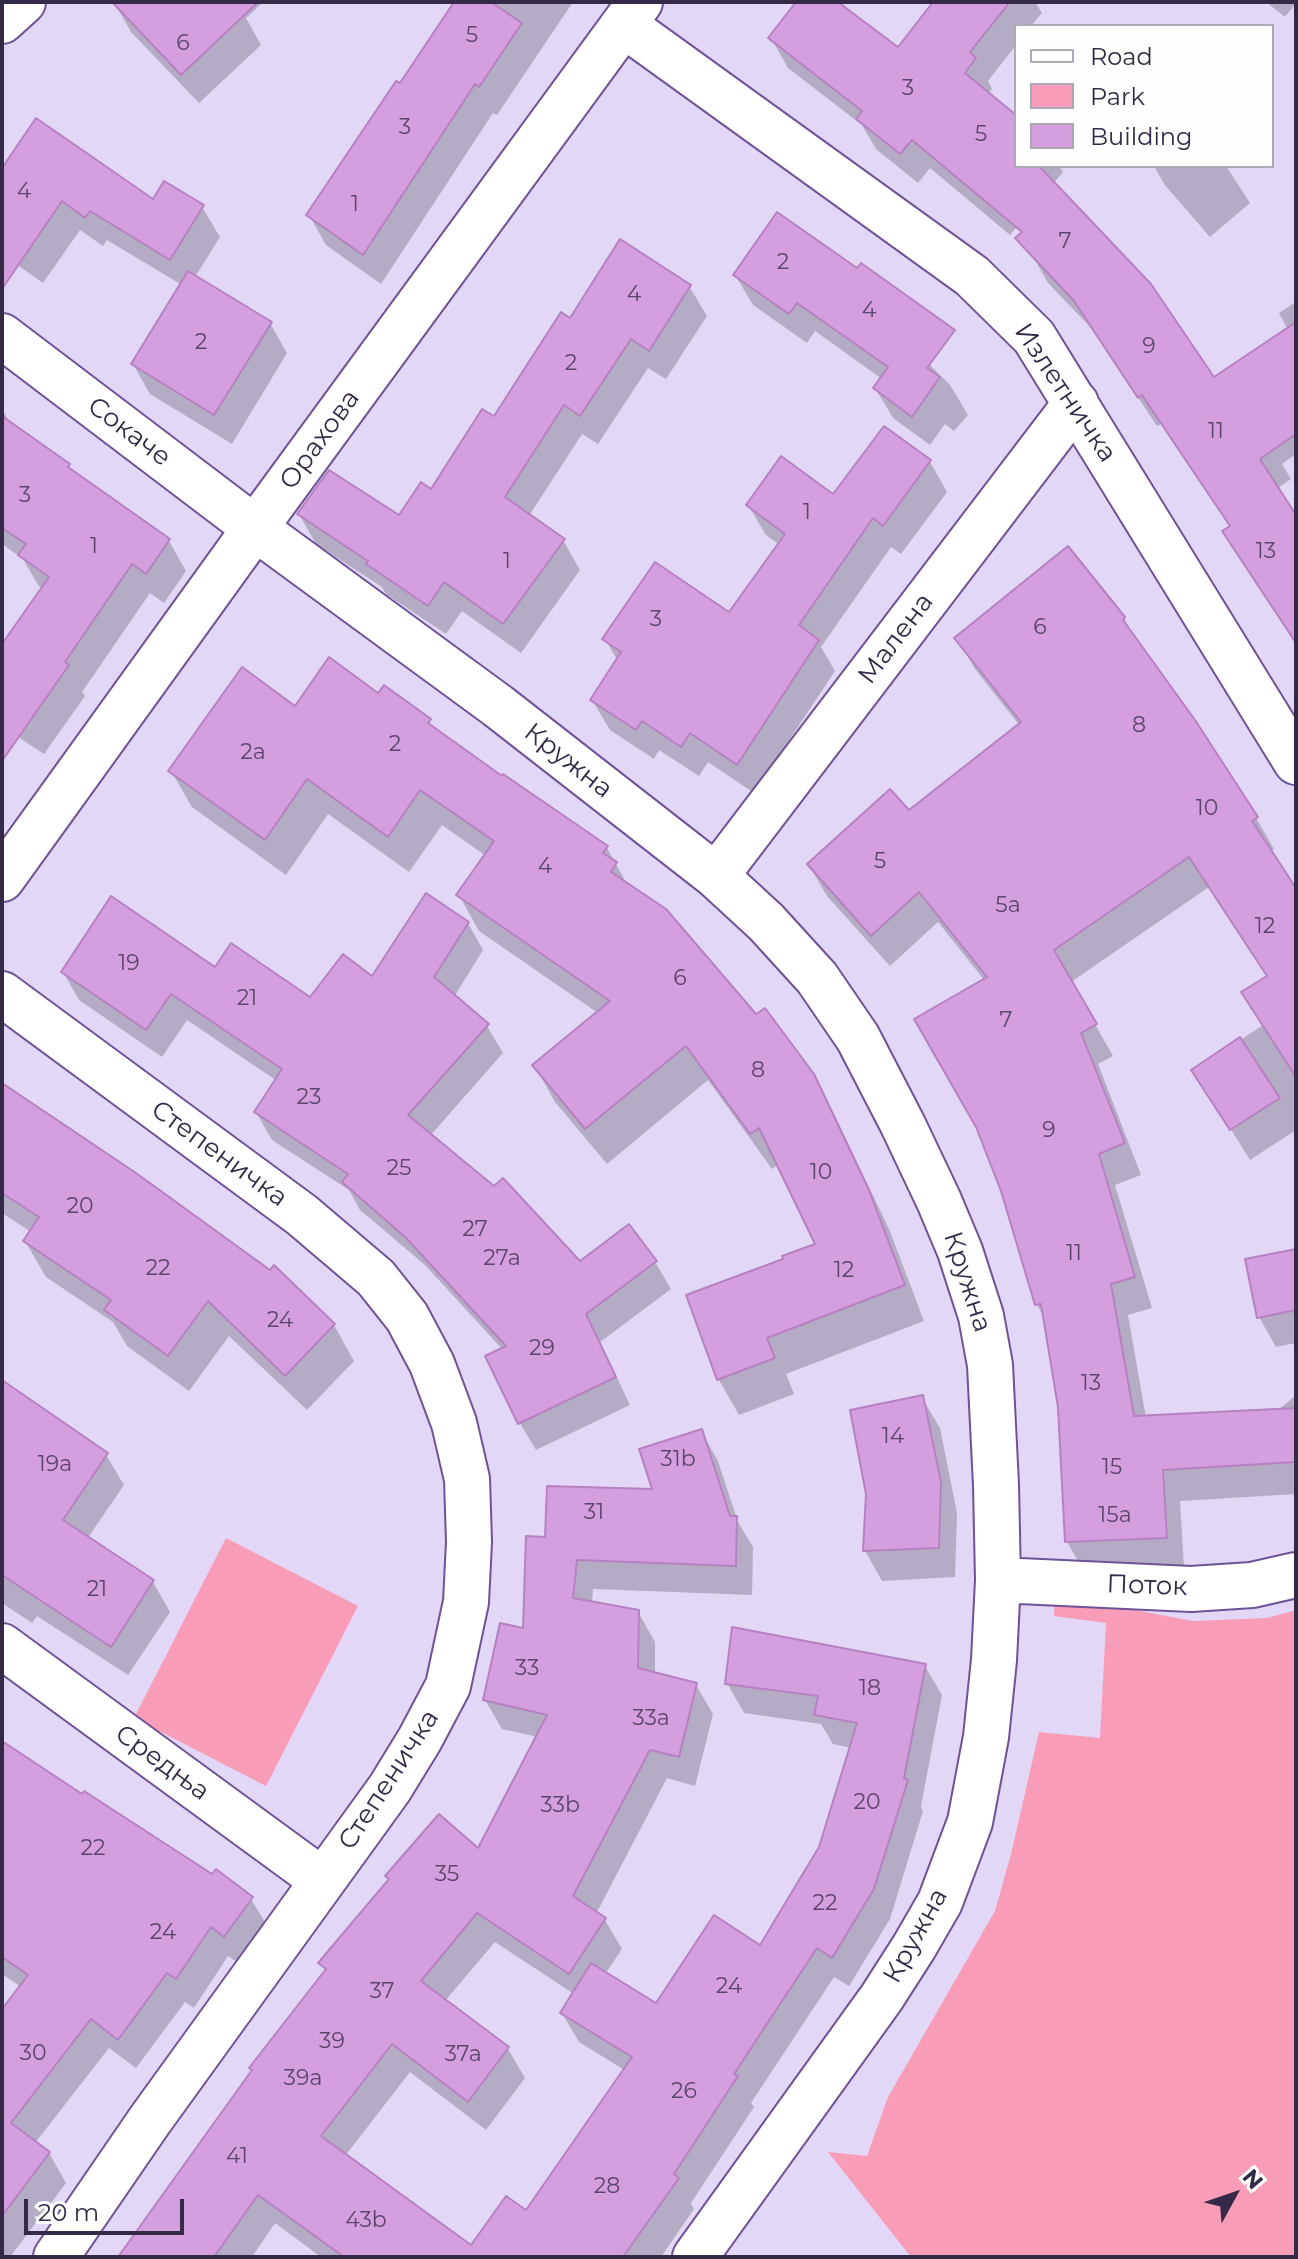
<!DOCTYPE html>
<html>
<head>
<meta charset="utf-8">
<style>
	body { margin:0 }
	#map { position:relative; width:1298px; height:2259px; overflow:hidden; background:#e2d7f6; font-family:Montserrat,sans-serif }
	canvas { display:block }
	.frame { position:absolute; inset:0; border:4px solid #342946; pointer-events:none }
	.legend { position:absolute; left:1014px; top:24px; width:260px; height:144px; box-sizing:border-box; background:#fefefe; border:2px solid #ada9b4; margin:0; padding:10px 14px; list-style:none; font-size:24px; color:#342946 }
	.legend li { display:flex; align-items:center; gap:16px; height:40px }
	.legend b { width:40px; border:2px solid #ada9b4 }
	.north { position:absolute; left:1194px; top:2155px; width:80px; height:80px; -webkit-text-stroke:6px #fefefe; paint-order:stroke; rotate:50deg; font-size:22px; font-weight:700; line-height:32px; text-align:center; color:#342946 }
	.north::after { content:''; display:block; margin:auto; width:28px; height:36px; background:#342946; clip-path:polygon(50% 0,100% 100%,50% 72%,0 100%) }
	.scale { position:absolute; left:24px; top:2199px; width:160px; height:36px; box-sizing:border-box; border:4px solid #342946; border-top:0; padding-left:10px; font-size:24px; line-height:28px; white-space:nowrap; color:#342946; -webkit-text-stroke:6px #fefefe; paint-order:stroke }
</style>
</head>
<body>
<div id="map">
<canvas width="1298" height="2259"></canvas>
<div class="frame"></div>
<ul class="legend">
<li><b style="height:10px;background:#fff"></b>Road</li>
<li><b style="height:22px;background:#f99cb7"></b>Park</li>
<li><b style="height:22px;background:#d59fdf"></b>Building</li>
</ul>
<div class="north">N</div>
<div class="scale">20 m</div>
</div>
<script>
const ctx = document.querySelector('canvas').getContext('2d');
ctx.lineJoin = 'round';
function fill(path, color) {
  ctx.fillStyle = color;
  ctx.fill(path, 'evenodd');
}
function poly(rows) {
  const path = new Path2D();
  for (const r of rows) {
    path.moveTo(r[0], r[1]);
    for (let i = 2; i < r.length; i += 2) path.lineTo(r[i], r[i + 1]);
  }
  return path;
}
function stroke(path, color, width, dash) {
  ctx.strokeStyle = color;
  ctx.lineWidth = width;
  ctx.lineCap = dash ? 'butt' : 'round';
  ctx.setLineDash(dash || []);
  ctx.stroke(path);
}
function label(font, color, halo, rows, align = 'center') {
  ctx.font = font + ' Montserrat,sans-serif';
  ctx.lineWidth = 6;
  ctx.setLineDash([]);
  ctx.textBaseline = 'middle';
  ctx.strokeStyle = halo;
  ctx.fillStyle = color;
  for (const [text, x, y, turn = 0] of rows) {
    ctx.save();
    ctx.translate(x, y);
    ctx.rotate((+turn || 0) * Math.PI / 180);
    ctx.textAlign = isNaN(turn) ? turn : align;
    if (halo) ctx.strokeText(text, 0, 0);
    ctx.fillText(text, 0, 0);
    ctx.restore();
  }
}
fill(poly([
	[226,1538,358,1606,266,1786,134,1718],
	[1055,1595,1193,1621,1267,1618,1296,1610,1296,2257,911,2257,828,2152,867,2156,888,2097,995,1911,1011,1854,1039,1732,1100,1738,1106,1623,1054,1616]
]), '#f99cb7');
fill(poly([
	[114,2,263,2,246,18,261,45,199,103,131,32],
	[456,2,573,2,497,115,493,113,381,284,326,245,309,215,400,86],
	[798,2,835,2,898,50,936,2,1035,2,1042,13,1031,26,1016,26,1016,45,988,81,992,89,988,94,1016,118,1016,166,1059,166,1063,172,1010,235,930,168,918,183,876,149,862,125,788,68,771,38],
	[1266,2,1296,2,1296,3,1285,17],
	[1154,166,1226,166,1250,203,1210,237,1164,184],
	[2,169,154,201,202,207,220,237,195,277,270,323,287,353,232,444,150,394,133,364,182,285,107,240,103,246,80,230,43,283,2,254],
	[1031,253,1214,379,1288,330,1279,313,1296,302,1296,454,1282,464,1291,479,1276,489,1296,519,1296,645,1231,528,1161,424,1157,426,1094,331,1048,283],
	[735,275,914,349,950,385,968,415,954,431,945,424,930,445,893,418,875,388,882,379,815,331,807,343,753,305],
	[689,286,707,316,666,379,648,368,598,444,582,434,529,516,563,540,580,570,521,653,462,611,446,634,386,594,382,587,316,544,299,514,399,518,431,491,494,419,570,321],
	[2,409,11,425,68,465,74,474,169,541,186,571,164,603,150,593,82,692,85,696,44,754,15,735,2,746,2,647,43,589,38,585,23,559,2,544],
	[884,428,930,462,947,492,901,554,891,547,821,647,835,671,754,793,708,762,699,776,659,750,654,759,610,730,592,700,618,661,605,639,729,615,780,545,766,535,748,505,834,497],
	[1124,619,1141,649,1256,818,1274,849,1270,852,1296,892,1296,1130,1250,1160,1194,1070,1263,1025,1268,978,1209,887,1071,982,1113,1056,1098,1064,1141,1175,1115,1185,1152,1308,1128,1315,1146,1418,1277,1411,1296,1395,1296,1494,1180,1501,1184,1568,1085,1573,1067,1542,1060,1407,1046,1321,1037,1305,985,981,938,922,890,966,827,896,809,865,909,813,1020,726,975,669,957,638],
	[379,695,429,721,435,730,607,848,627,884,812,1075,833,1112,889,1229,924,1321,786,1374,794,1394,739,1415,719,1380,688,1296,786,1260,817,1245,779,1164,772,1169,708,1080,607,1164,555,1102,535,1066,598,1013,479,931,459,895,486,856,442,825,409,872,328,814,286,875,192,807,171,771,295,709],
	[468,923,483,950,454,997,487,1026,503,1053,430,1136,579,1264,655,1262,671,1289,600,1342,630,1405,536,1450,520,1423,503,1350,425,1265,360,1210,349,1190,272,1140,256,1112,277,1081,187,1020,162,1057,79,1000,63,972,216,970,311,1000,372,979],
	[2,1085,334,1325,354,1361,307,1410,229,1336,189,1391,127,1346,113,1322,46,1277,25,1241,31,1232,2,1213],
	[1296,1251,1296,1343,1276,1347,1259,1317],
	[2,1382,106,1455,124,1485,87,1539,153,1582,170,1612,128,1675,37,1616,32,1623,2,1603],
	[922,1398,940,1428,957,1513,955,1577,882,1581,865,1551],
	[701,1431,718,1461,738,1522,753,1547,752,1595,593,1589,592,1603,638,1612,655,1642,655,1674,696,1685,713,1714,695,1786,667,1778,596,1914,605,1920,622,1949,605,1974,657,2005,760,1948,821,1848,852,1748,833,1744,821,1724,744,1713,727,1683,925,1666,942,1695,921,1806,923,1811,890,1919,849,1986,834,1977,751,2103,754,2107,691,2203,694,2209,661,2257,321,2257,275,2223,252,2257,120,2257,326,1972,321,1963,479,1851,538,1737,502,1729,485,1700,525,1631,547,1539,655,1492],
	[495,1942,574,1994,562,2013,579,2042,626,2071,526,2213,471,2247,345,2156,410,2072,486,2130,525,2078,508,2049,445,2001],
	[2,1743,82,1797,251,1899,269,1929,241,1965,228,1956,194,2008,185,2002,136,2068,109,2048,35,2143,49,2153,66,2183,10,2257,2,2257,2,2012,21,1987,2,1974]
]), '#0003');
const building = poly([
	[112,2,258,2,181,75,112,2],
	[454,2,491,2,522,23,479,87,475,84,363,255,306,215,396,81,400,83,454,2],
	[796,2,838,2,898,47,933,2,1010,2,970,52,976,58,965,73,1016,115,1016,166,1039,166,1151,284,1214,377,1296,322,1296,434,1260,459,1296,515,1296,643,1222,531,1230,526,1142,395,1138,398,1074,301,1015,238,1022,232,912,140,900,154,856,119,862,111,768,38,796,2],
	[36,118,153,199,164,181,204,205,170,260,90,211,85,218,62,201,2,289,2,168,36,118],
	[777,212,857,268,861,263,955,330,927,368,940,377,912,417,873,388,888,367,797,303,789,314,733,275,777,212],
	[620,239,691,285,649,351,631,339,580,416,564,405,505,497,565,539,503,624,444,582,428,606,366,564,368,561,297,514,329,470,399,515,421,482,431,489,482,409,494,416,561,312,570,318,620,239],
	[188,271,272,322,214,415,131,364,188,271],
	[2,416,70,464,68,467,170,539,146,574,132,564,65,662,69,665,2,761,2,644,49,577,18,555,26,544,2,528,2,416],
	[884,426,931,460,883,526,873,518,799,625,819,640,737,765,690,733,681,747,642,721,636,730,590,700,621,652,602,639,655,562,729,612,785,534,746,505,781,456,833,494,884,426],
	[1068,546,1125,617,1123,620,1195,720,1258,817,1252,821,1296,888,1296,1077,1241,992,1267,976,1189,857,1054,950,1097,1024,1081,1033,1125,1143,1099,1154,1135,1277,1111,1284,1134,1416,1296,1408,1296,1462,1163,1470,1167,1538,1065,1542,1058,1407,1041,1304,1035,1305,1001,1191,976,1127,914,1019,987,977,919,892,871,936,807,864,890,789,909,810,1021,722,954,638,1068,546],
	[329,657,378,693,384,685,431,719,428,723,502,776,503,774,608,846,603,853,617,862,611,872,666,909,756,1014,765,1008,814,1074,869,1190,905,1285,767,1338,775,1358,717,1380,686,1295,783,1259,782,1256,815,1244,759,1128,750,1134,686,1046,585,1129,532,1065,610,1001,456,895,494,841,420,790,388,837,307,779,265,840,168,771,242,667,295,706,329,657],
	[426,893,469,922,434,977,489,1024,408,1115,494,1186,503,1178,580,1261,629,1224,657,1261,586,1314,616,1377,518,1424,485,1356,506,1346,406,1238,342,1182,348,1174,254,1112,282,1069,171,994,146,1030,61,972,111,896,215,967,231,943,310,997,343,954,372,976,426,893],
	[1240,1037,1280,1098,1230,1130,1191,1070,1240,1037],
	[2,1083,136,1173,270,1270,274,1265,335,1324,285,1376,208,1301,168,1356,104,1310,111,1300,23,1241,39,1217,2,1193,2,1083],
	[1296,1249,1296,1310,1257,1318,1245,1259,1296,1249],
	[2,1380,108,1453,63,1520,154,1580,111,1647,2,1575,2,1380],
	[923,1395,941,1482,939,1548,863,1551,866,1494,850,1410,923,1395],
	[702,1429,730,1516,737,1516,736,1566,577,1560,573,1598,639,1610,638,1668,697,1683,679,1757,650,1750,573,1896,606,1918,569,1974,477,1913,421,1981,509,2047,468,2102,392,2044,321,2136,471,2245,506,2196,526,2210,632,2057,560,2013,591,1963,656,2003,714,1915,760,1945,819,1847,857,1723,814,1715,818,1696,725,1684,732,1627,926,1664,904,1778,908,1780,874,1889,832,1958,817,1948,734,2074,738,2076,674,2174,679,2178,623,2257,344,2257,258,2195,214,2257,118,2257,252,2070,249,2068,326,1969,318,1963,389,1879,385,1876,439,1814,478,1848,547,1715,483,1700,500,1623,523,1628,526,1536,545,1537,547,1486,652,1489,639,1449,702,1429],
	[2,1741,82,1794,84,1791,212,1874,216,1869,253,1897,224,1937,211,1927,176,1979,167,1973,118,2040,91,2019,11,2123,50,2152,2,2216,2,2009,28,1975,2,1957,2,1741]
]);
fill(building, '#d59fdf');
stroke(building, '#b681c0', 2);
const street = poly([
	[2,21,23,2],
	[624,25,972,276,1034,337,1296,762],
	[2,336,255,528,498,706,716,876,766,922,817,978,858,1038,903,1125,939,1201,960,1251,981,1316,990,1365,996,1485,998,1580,994,1660,986,1737,970,1822,940,1902,914,1947,882,1997,695,2257],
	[716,876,1076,403],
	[2,879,255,528,640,2],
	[2,994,302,1215,376,1278,407,1317,432,1364,454,1423,467,1479,469,1542,466,1602,448,1686,420,1739,390,1788,150,2120,56,2257],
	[998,1580,1191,1589,1252,1585,1296,1575],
	[2,1646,322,1880]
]);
stroke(street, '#6e5396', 48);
stroke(street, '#fff', 44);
label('22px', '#5c466c', null, [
	["5",472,36],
	["6",183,44],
	["3",908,89],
	["3",405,128],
	["5",981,135],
	["4",24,192],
	["1",355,205],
	["7",1065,242],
	["2",783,263],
	["4",634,295],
	["4",869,311],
	["2",201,343],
	["9",1149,347],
	["2",571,364],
	["11",1216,432],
	["3",25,496],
	["1",807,513],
	["1",94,547],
	["13",1266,552],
	["1",507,562],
	["3",656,620],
	["6",1040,628],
	["8",1139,726],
	["2",395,745],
	["2a",253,753],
	["10",1207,809],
	["5",880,862],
	["4",545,867],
	["5a",1008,906],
	["12",1265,927],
	["19",129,964],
	["6",680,979],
	["21",247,999],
	["7",1006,1021],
	["8",758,1071],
	["23",309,1098],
	["9",1049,1131],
	["25",399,1169],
	["10",821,1173],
	["20",80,1207],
	["27",475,1230],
	["11",1074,1254],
	["27a",502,1259],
	["22",158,1269],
	["12",844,1271],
	["24",280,1321],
	["29",542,1349],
	["13",1091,1384],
	["14",893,1437],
	["31b",678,1460],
	["19a",55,1465],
	["15",1112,1468],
	["31",594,1513],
	["15a",1115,1516],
	["21",97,1590],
	["33",527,1669],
	["18",870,1689],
	["33a",651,1719],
	["20",867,1803],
	["33b",560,1806],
	["22",93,1849],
	["35",447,1875],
	["22",825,1904],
	["24",163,1933],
	["24",729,1987],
	["37",382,1992],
	["39",332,2042],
	["30",33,2054],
	["37a",463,2055],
	["39a",303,2079],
	["26",684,2092],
	["41",237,2157],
	["28",607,2187],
	["43b",366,2221]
]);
label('26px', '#342946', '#fefefe', [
	["Излетничка",1065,393,56],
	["Сокаче",129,432,37],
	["Орахова",320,440,-54],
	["Малена",896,639,-53],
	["Кружна",568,761,38],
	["Степеничка",219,1154,36],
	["Кружна",967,1282,72],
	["Поток",1147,1586,2],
	["Средња",162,1763,36],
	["Степеничка",389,1780,-57],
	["Кружна",916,1936,-61]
]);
</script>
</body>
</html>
